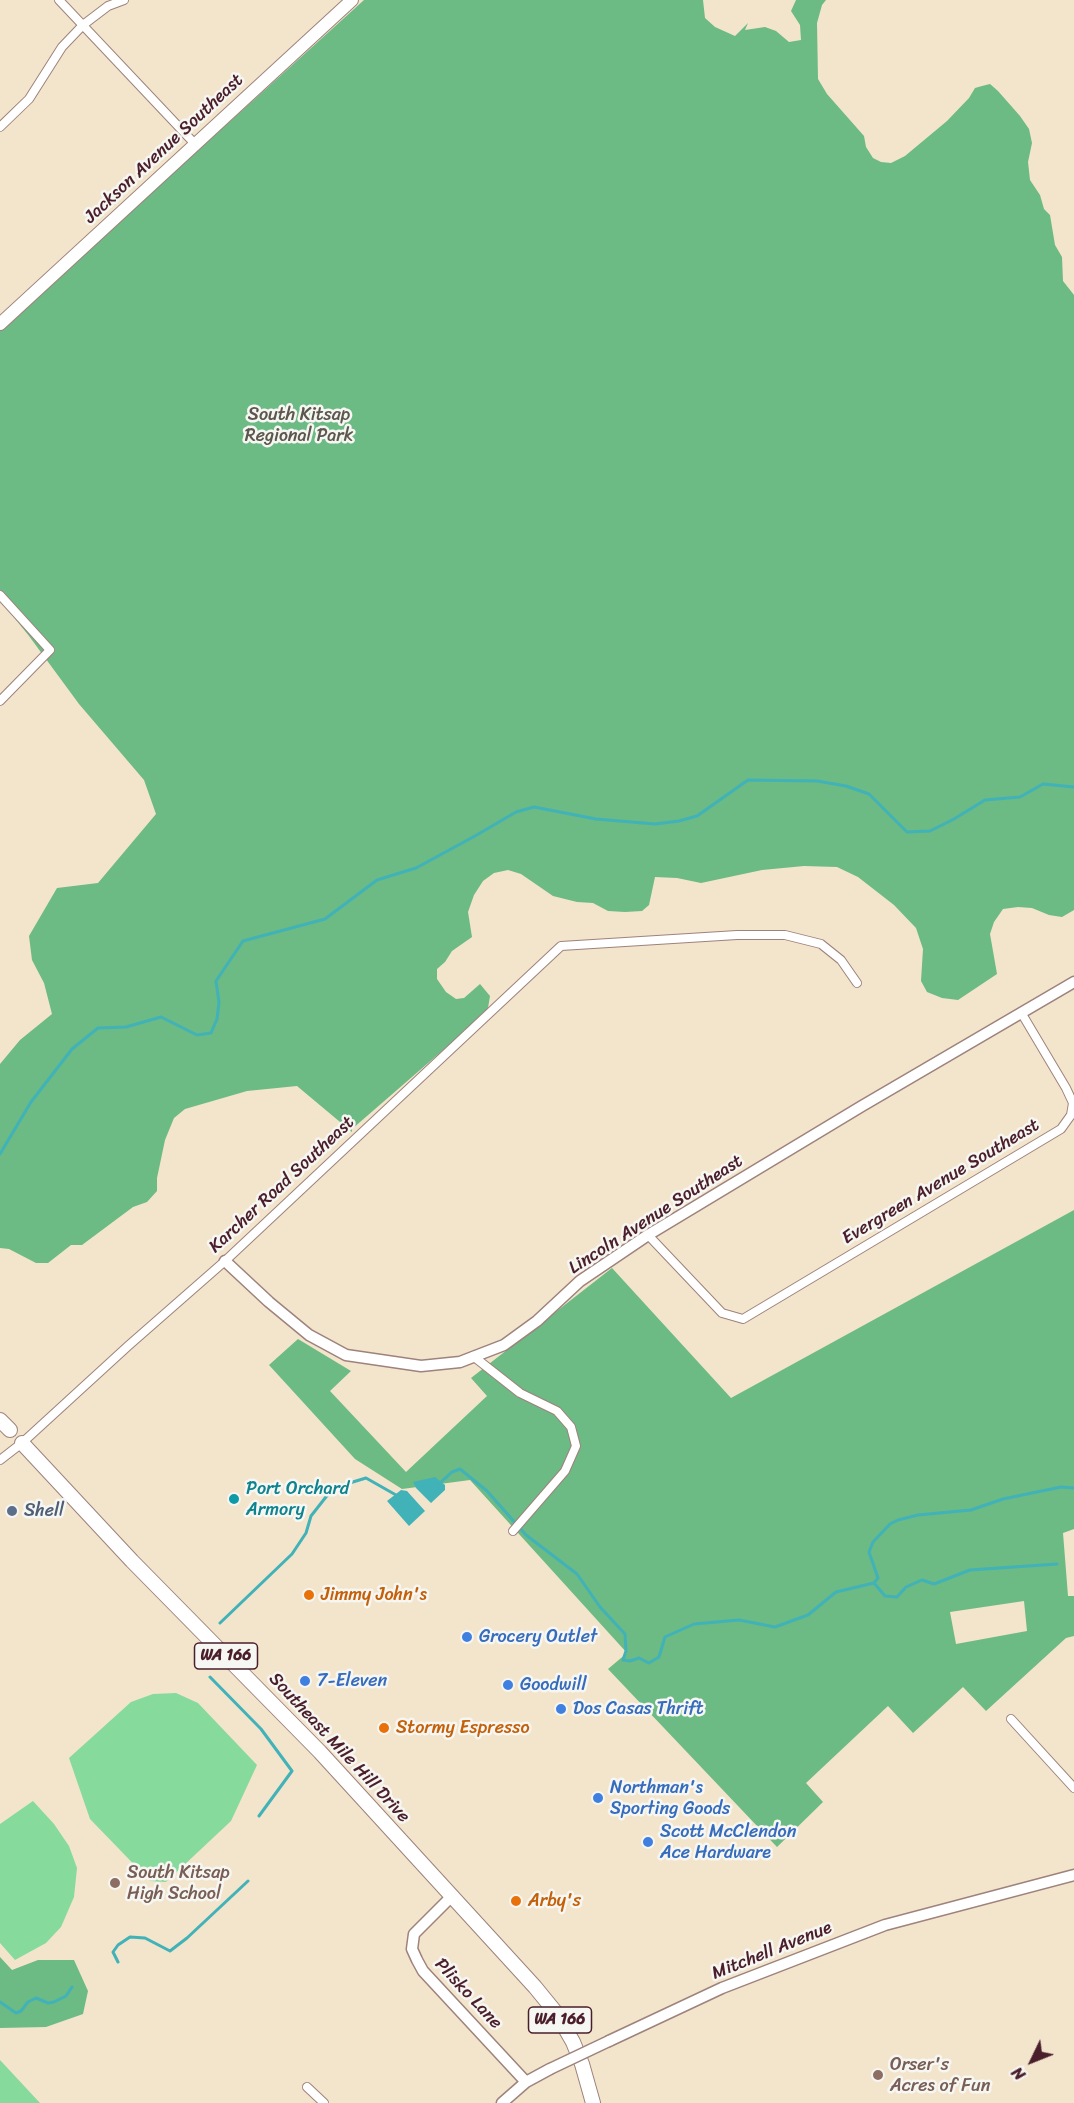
<!DOCTYPE html>
<html>
<head>
<meta charset="utf-8">
<style>
	body { margin:0 }
	#map { position:relative; width:1074px; height:2103px; overflow:hidden; background:#f3e4cc; font-family:Sriracha,sans-serif }
	canvas { display:block }
	.north { position:absolute; left:1002px; top:2031px; width:60px; height:60px; -webkit-text-stroke:4px #f6f6f2; paint-order:stroke; rotate:227deg; font-size:16px; font-weight:700; line-height:24px; text-align:center; color:#4a1f2b }
	.north::after { content:''; display:block; margin:auto; width:21px; height:27px; background:#4a1f2b; clip-path:polygon(50% 0,100% 100%,50% 72%,0 100%) }
</style>
</head>
<body>
<div id="map">
<canvas width="1074" height="2103"></canvas>
<div class="north">N</div>
</div>
<script>
const ctx = document.querySelector('canvas').getContext('2d');
ctx.lineJoin = 'round';
function fill(path, color) {
  ctx.fillStyle = color;
  ctx.fill(path, 'evenodd');
}
function poly(rows) {
  const path = new Path2D();
  for (const r of rows) {
    path.moveTo(r[0], r[1]);
    for (let i = 2; i < r.length; i += 2) path.lineTo(r[i], r[i + 1]);
  }
  return path;
}
function stroke(path, color, width, dash) {
  ctx.strokeStyle = color;
  ctx.lineWidth = width;
  ctx.lineCap = dash ? 'butt' : 'round';
  ctx.setLineDash(dash || []);
  ctx.stroke(path);
}
function label(font, color, halo, rows, align = 'center') {
  ctx.font = font + ' Sriracha,sans-serif';
  ctx.lineWidth = 5;
  ctx.setLineDash([]);
  ctx.textBaseline = 'middle';
  ctx.strokeStyle = halo;
  ctx.fillStyle = color;
  for (const [text, x, y, turn = 0] of rows) {
    ctx.save();
    ctx.translate(x, y);
    ctx.rotate((+turn || 0) * Math.PI / 180);
    ctx.textAlign = isNaN(turn) ? turn : align;
    if (halo) ctx.strokeText(text, 0, 0);
    ctx.fillText(text, 0, 0);
    ctx.restore();
  }
}
fill(poly([
	[176,1693,198,1703,257,1765,231,1821,166,1882,150,1881,90,1819,69,1758,131,1702,153,1694],
	[33,1801,54,1824,69,1846,77,1868,74,1897,61,1927,46,1943,15,1960,0,1943,0,1824],
	[0,2059,0,2060,40,2103,0,2103]
]), '#86da9c');
fill(poly([
	[364,0,703,0,705,18,715,27,735,36,748,23,745,30,765,27,776,31,789,42,801,40,800,25,791,11,796,0,826,0,822,5,817,23,818,79,827,94,864,136,866,147,873,158,881,162,891,163,905,156,947,121,969,98,975,88,982,86,990,84,998,91,1020,116,1029,129,1032,143,1028,162,1030,180,1040,195,1044,209,1050,215,1055,245,1062,257,1063,281,1074,295,1074,910,1062,917,1049,915,1032,908,1018,907,1003,909,994,922,990,934,997,974,958,1000,942,998,927,992,921,981,923,949,916,928,894,905,858,877,837,867,804,866,762,870,701,883,677,878,655,877,649,905,642,911,625,912,608,911,593,903,577,902,553,896,521,874,508,870,494,873,483,881,474,895,468,912,472,937,452,951,445,962,437,969,437,979,446,992,456,999,464,998,480,984,490,996,488,1008,480,1018,352,1129,352,1132,297,1086,247,1091,185,1109,174,1118,165,1140,157,1178,157,1191,147,1202,133,1207,82,1245,71,1245,48,1263,36,1263,9,1249,0,1248,0,1064,20,1040,52,1014,44,983,32,960,29,936,57,888,98,883,156,814,144,780,79,704,29,636,0,600,0,330],
	[1074,1210,1074,1529,1063,1533,1068,1596,1074,1596,1074,1636,1066,1638,986,1711,963,1687,913,1733,888,1706,806,1783,823,1802,777,1847,608,1669,627,1653,470,1480,402,1489,355,1459,269,1365,298,1339,351,1371,330,1391,406,1472,487,1396,471,1378,612,1268,731,1398],
	[1024,1601,1027,1631,956,1644,950,1612],
	[0,1957,12,1970,38,1960,74,1960,88,1991,83,2014,46,2027,0,2028]
]), '#6cba84');
fill(poly([
	[435,1477,445,1485,445,1490,431,1503,416,1488,413,1482],
	[401,1490,407,1491,425,1511,409,1526,387,1501]
]), '#41b2b8');
stroke(poly([
	[0,1154,31,1102,72,1049,98,1028,126,1027,161,1017,197,1035,211,1033,217,1019,219,1002,216,981,243,941,325,919,377,880,416,868,475,836,516,812,534,807,596,819,655,824,679,821,697,816,748,780,817,781,846,786,869,794,907,832,930,831,954,819,985,800,1020,797,1043,784,1074,787],
	[441,1482,452,1472,460,1469,487,1491,526,1535,577,1574,600,1607,625,1634,626,1651,623,1660,630,1661,639,1658,649,1663,659,1657,665,1637,694,1624,739,1620,775,1627,808,1615,836,1592,874,1583,878,1578,869,1552,873,1542,890,1524,898,1520,918,1515,971,1510,1003,1499,1061,1487,1074,1488],
	[874,1583,885,1596,897,1597,906,1587,922,1580,934,1584,970,1570,1057,1564],
	[220,1623,292,1554,306,1533,311,1516,333,1488,366,1478,396,1495],
	[210,1677,261,1729,292,1771,259,1816],
	[118,1962,113,1952,118,1945,130,1937,145,1938,170,1951,187,1938,248,1881],
	[0,2002,16,2013,21,2011,28,2002,36,1998,48,2003,54,2002,66,1996,72,1987]
]), '#41b2b8', 3);
const minor = poly([
	[59,0,195,144],
	[0,127,29,99,62,47,83,25,108,6,124,0],
	[0,595,50,650,0,701],
	[648,1235,722,1313,743,1319,1061,1129,1071,1115,1073,1103,1066,1088,1022,1014],
	[473,1356,520,1393,557,1411,571,1427,576,1446,565,1471,513,1531],
	[0,1460,22,1443,128,1346,225,1261,561,946,737,935,785,935,821,944,841,960,857,983],
	[1011,1719,1074,1788],
	[307,2087,324,2103]
]);
const tertiary = poly([
	[225,1261,269,1302,309,1335,346,1355,421,1366,460,1362,504,1345,537,1321,580,1281,648,1235,862,1106,1074,982],
	[452,1896,414,1934,412,1949,417,1960,423,1971,526,2082],
	[609,2041,722,1988,885,1925,1074,1875],
	[502,2103,526,2082,550,2069]
]);
const secondary = poly([
	[0,324,352,0]
]);
const primary = poly([
	[0,1420,10,1430],
	[22,1443,132,1561,320,1752,535,1987,557,2014,573,2042,582,2064,593,2103]
]);
stroke(minor, '#9e827c', 10);
stroke(tertiary, '#9e827c', 13);
stroke(secondary, '#9e827c', 14);
stroke(primary, '#9e827c', 16);
stroke(minor, '#fff', 8);
stroke(tertiary, '#fff', 10);
stroke(secondary, '#fff', 12);
stroke(primary, '#fff', 14);
const tertiaryBridge = poly([
	[550,2069,609,2041]
]);
stroke(tertiaryBridge, '#9e827c', 13, []);
stroke(tertiaryBridge, '#fff', 10);
for (const [x, y, r, color] of [
	[234,1499,6,"#0f9aa8"],
	[12,1511,6,"#5c6f8a"],
	[309,1595,6,"#e8710a"],
	[467,1637,6,"#3f7fe0"],
	[305,1681,6,"#3f7fe0"],
	[508,1685,6,"#3f7fe0"],
	[561,1709,6,"#3f7fe0"],
	[384,1728,6,"#e8710a"],
	[598,1798,6,"#3f7fe0"],
	[648,1842,6,"#3f7fe0"],
	[115,1883,6,"#8d6e63"],
	[516,1901,6,"#e8710a"],
	[878,2075,6,"#8d6e63"]
]) {
  const dot = new Path2D();
  dot.arc(x, y, r, 0, 2 * Math.PI);
  ctx.fillStyle = color;
  ctx.fill(dot);
  stroke(dot, '#f6f6f2', 2);
}
for (const [x, y, w] of [
	[226,1656,63],
	[560,2020,63]
]) {
  const box = new Path2D();
  box.roundRect(x - w / 2, y - 13, w, 26, 4.5);
  ctx.fillStyle = '#f6f6f2';
  ctx.fill(box);
  stroke(box, '#4a1f2b', 1.5);
}
label('bold 16px', '#4a1f2b', null, [
	["WA 166",226,1656],
	["WA 166",560,2020]
]);
label('18px', '#4a1f2b', '#f6f6f2', [
	["Jackson Avenue Southeast",164,149,-43],
	["Evergreen Avenue Southeast",941,1182,-31],
	["Karcher Road Southeast",282,1185,-43],
	["Lincoln Avenue Southeast",656,1215,-33],
	["Southeast Mile Hill Drive",339,1748,47],
	["Mitchell Avenue",772,1951,-22],
	["Plisko Lane",468,1994,47]
]);
label('18px', '#5c574d', '#f6f6f2', [
	["South Kitsap",299,415],
	["Regional Park",299,436]
]);
label('18px', '#0d838f', '#f6f6f2', [
	["Port Orchard",246,1489],
	["Armory",246,1510]
], 'left');
label('18px', '#4e5e75', '#f6f6f2', [
	["Shell",24,1511]
], 'left');
label('18px', '#c56008', '#f6f6f2', [
	["Jimmy John's",321,1595],
	["Stormy Espresso",396,1728],
	["Arby's",528,1901]
], 'left');
label('18px', '#366cbe', '#f6f6f2', [
	["Grocery Outlet",479,1637],
	["7-Eleven",317,1681],
	["Goodwill",520,1685],
	["Dos Casas Thrift",573,1709],
	["Northman's",610,1788],
	["Sporting Goods",610,1809],
	["Scott McClendon",660,1832],
	["Ace Hardware",660,1853]
], 'left');
label('18px', '#785e54', '#f6f6f2', [
	["South Kitsap",127,1873],
	["High School",127,1894],
	["Orser's",890,2065],
	["Acres of Fun",890,2086]
], 'left');
</script>
</body>
</html>
